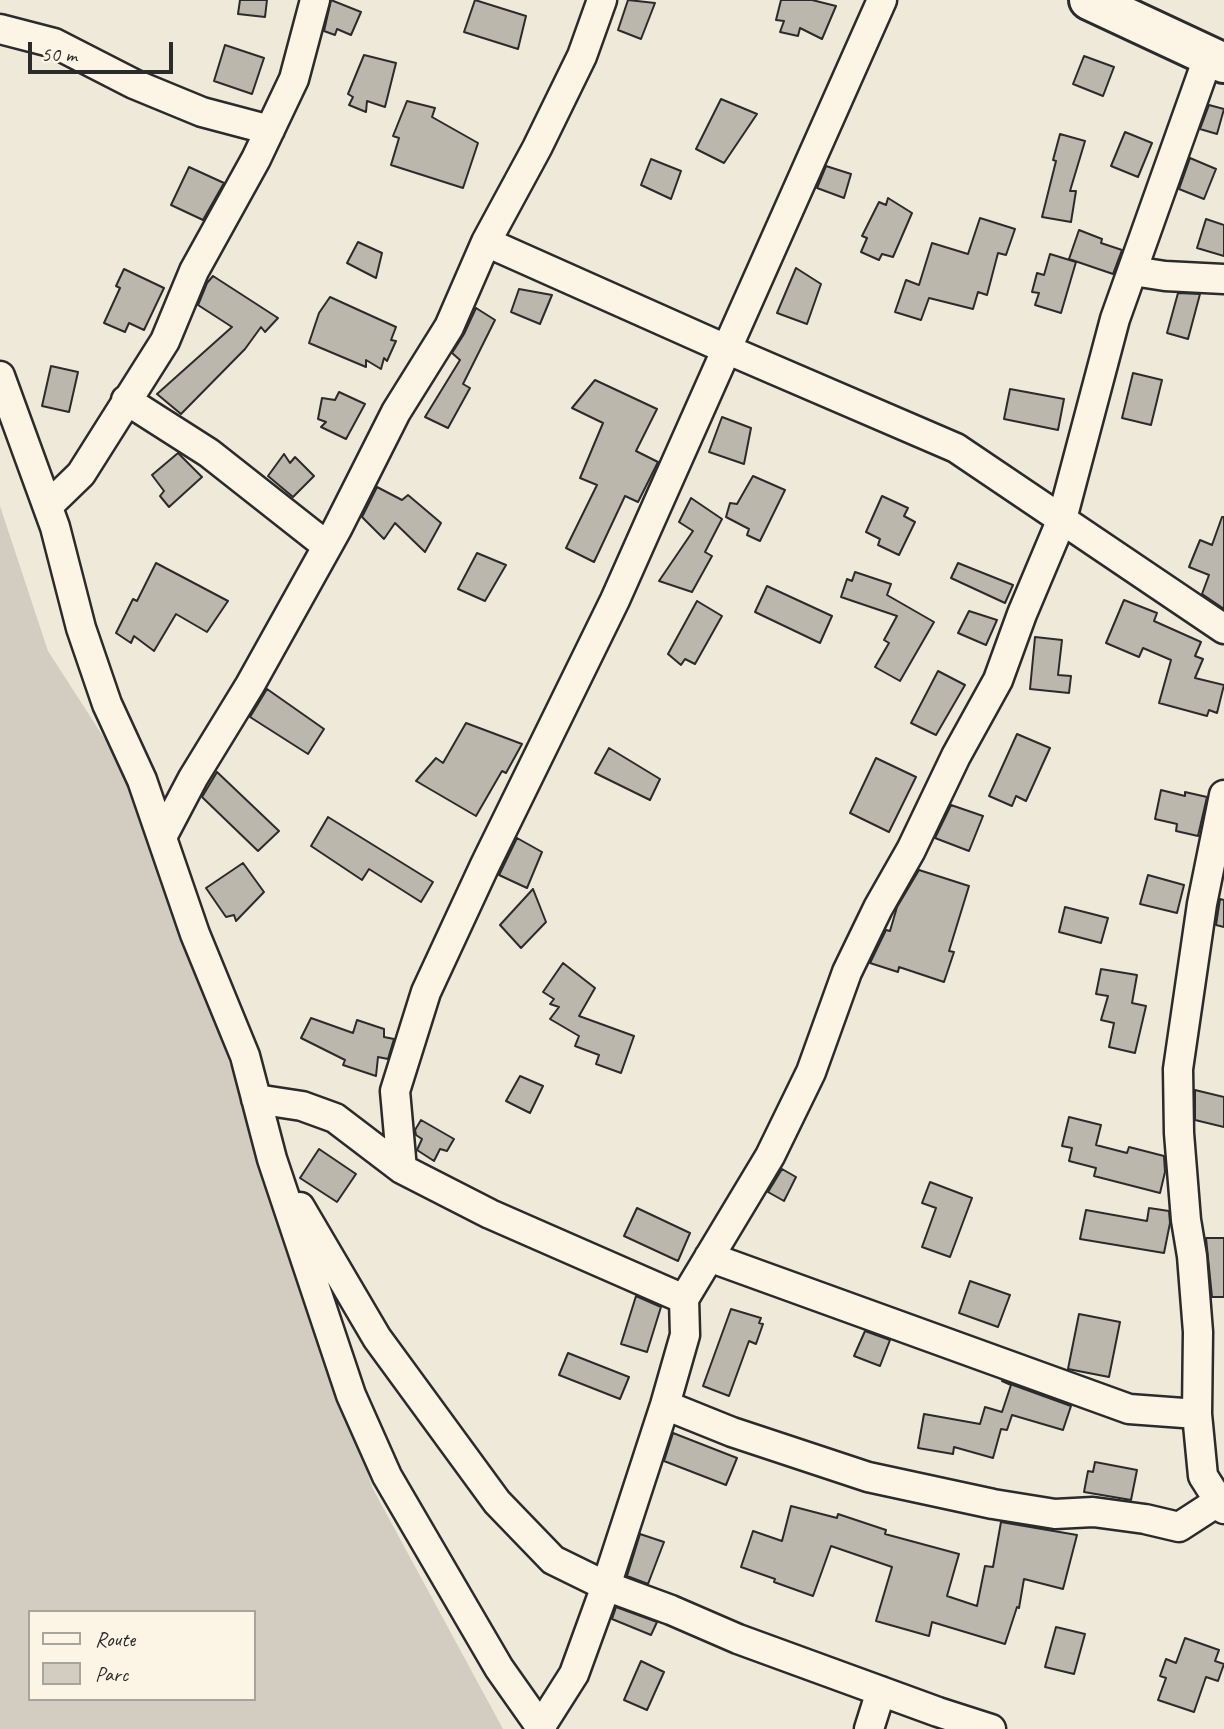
<!DOCTYPE html>
<html>
<head>
<meta charset="utf-8">
<style>
	body { margin:0 }
	#map { position:relative; width:1224px; height:1729px; overflow:hidden; background:#efe9da; font-family:Caveat,sans-serif }
	canvas { display:block }
	.legend { position:absolute; left:28px; top:1610px; width:228px; height:91px; box-sizing:border-box; background:#fcf5e5; border:2px solid #a8a49b; margin:0; padding:9px 12px; list-style:none; font-size:21px; color:#2b2b2b }
	.legend li { display:flex; align-items:center; gap:14px; height:35px }
	.legend b { width:35px; border:2px solid #a8a49b }
	.scale { position:absolute; left:28px; top:42px; width:145px; height:32px; box-sizing:border-box; border:4px solid #2b2b2b; border-top:0; padding-left:9px; font-size:21px; line-height:24px; white-space:nowrap; color:#2b2b2b; -webkit-text-stroke:5px #fcf5e5; paint-order:stroke }
</style>
</head>
<body>
<div id="map">
<canvas width="1224" height="1729"></canvas>
<ul class="legend">
<li><b style="height:9px;background:#fcf5e5"></b>Route</li>
<li><b style="height:19px;background:#d2cdc0"></b>Parc</li>
</ul>
<div class="scale">50 m</div>
</div>
<script>
const ctx = document.querySelector('canvas').getContext('2d');
ctx.lineJoin = 'round';
function fill(path, color) {
  ctx.fillStyle = color;
  ctx.fill(path, 'evenodd');
}
function poly(rows) {
  const path = new Path2D();
  for (const r of rows) {
    path.moveTo(r[0], r[1]);
    for (let i = 2; i < r.length; i += 2) path.lineTo(r[i], r[i + 1]);
  }
  return path;
}
function stroke(path, color, width, dash) {
  ctx.strokeStyle = color;
  ctx.lineWidth = width;
  ctx.lineCap = dash ? 'butt' : 'round';
  ctx.setLineDash(dash || []);
  ctx.stroke(path);
}
fill(poly([
	[0,506,48,651,137,789,373,1489,503,1729,0,1729],
	[30,1612,254,1612,254,1699,30,1699]
]), '#d2cdc0');
const building = poly([
	[240,0,267,0,265,17,238,14,240,0],
	[331,0,361,12,351,35,337,29,335,35,324,31,331,0],
	[475,0,526,16,518,49,464,32,475,0],
	[628,0,655,3,641,39,618,30,628,0],
	[781,0,812,0,836,6,822,39,800,28,798,36,780,32,784,21,776,20,781,0],
	[225,45,264,58,252,94,214,81,225,45],
	[364,55,396,63,385,107,367,101,366,112,349,105,353,97,348,94,364,55],
	[1084,56,1114,67,1103,96,1073,84,1084,56],
	[721,99,757,114,724,163,696,149,721,99],
	[407,101,435,108,432,117,478,143,463,188,391,165,399,138,393,136,407,101],
	[1209,105,1224,109,1217,134,1200,129,1209,105],
	[1125,132,1152,143,1138,177,1111,166,1125,132],
	[1060,134,1085,141,1070,191,1076,191,1071,222,1042,217,1056,161,1053,160,1060,134],
	[1190,158,1216,169,1204,199,1179,189,1190,158],
	[651,159,681,171,671,199,641,185,651,159],
	[826,166,851,174,844,198,817,188,826,166],
	[189,167,224,183,203,220,171,205,189,167],
	[888,198,912,213,893,257,882,254,879,260,861,252,867,238,862,236,879,202,886,205,888,198],
	[980,218,1015,229,1006,255,998,253,987,295,978,292,973,309,929,298,921,320,895,312,906,280,919,285,932,243,968,254,980,218],
	[1206,219,1224,225,1224,256,1197,248,1206,219],
	[1079,230,1102,239,1101,243,1122,250,1113,274,1069,259,1079,230],
	[358,242,382,253,376,278,347,263,358,242],
	[1050,254,1076,262,1061,313,1035,305,1039,293,1032,292,1037,273,1044,275,1050,254],
	[796,268,821,284,807,324,777,313,796,268],
	[124,269,164,288,144,330,129,323,125,332,104,323,120,288,116,286,124,269],
	[213,276,278,318,265,332,261,327,245,349,181,414,157,394,232,327,198,305,207,283,213,276],
	[519,289,552,295,540,324,511,312,519,289],
	[1178,293,1200,294,1188,339,1167,333,1178,293],
	[330,297,396,327,391,340,396,341,387,361,384,358,381,369,366,360,366,367,309,343,319,313,330,297],
	[476,308,495,320,463,384,470,388,448,428,425,417,460,360,452,353,464,334,476,308],
	[51,366,78,372,69,412,42,406,51,366],
	[1133,373,1162,380,1151,425,1122,418,1133,373],
	[595,380,657,409,636,451,658,462,638,502,625,496,594,562,566,548,597,485,580,478,603,423,572,408,595,380],
	[1010,389,1064,399,1058,430,1004,419,1010,389],
	[339,392,365,404,346,439,321,427,326,422,318,419,322,398,335,400,339,392],
	[722,417,751,428,744,464,709,452,722,417],
	[178,453,202,477,169,507,160,496,164,491,152,475,178,453],
	[284,454,290,463,295,457,314,476,293,497,268,476,284,454],
	[753,476,785,490,760,541,747,535,749,529,726,517,730,503,737,504,753,476],
	[377,487,402,500,408,495,441,523,425,552,395,523,384,539,362,517,377,487],
	[882,496,908,508,904,516,915,522,899,555,878,545,880,539,866,532,882,496],
	[691,498,722,519,705,552,712,556,692,592,659,581,693,531,679,522,691,498],
	[1222,517,1224,517,1224,609,1202,594,1209,575,1189,567,1200,540,1212,545,1222,517],
	[477,553,506,565,485,601,458,589,477,553],
	[156,563,228,601,207,632,176,614,154,651,134,636,131,643,116,633,133,599,137,601,156,563],
	[958,563,1013,585,1005,603,951,578,958,563],
	[855,572,891,584,887,595,934,622,900,681,875,667,889,643,884,640,897,616,841,597,847,579,852,581,855,572],
	[767,586,832,616,820,643,755,612,767,586],
	[1124,600,1157,613,1154,621,1201,642,1195,656,1203,659,1195,678,1224,685,1217,713,1209,710,1207,716,1159,703,1171,660,1143,648,1139,657,1106,643,1124,600],
	[697,601,722,616,695,664,685,659,681,665,668,654,697,601],
	[969,611,997,620,986,645,958,633,969,611],
	[1035,637,1062,640,1058,675,1071,676,1069,693,1030,689,1035,637],
	[938,671,965,685,936,735,911,723,938,671],
	[267,689,324,729,308,754,250,717,267,689],
	[466,723,522,744,506,773,502,771,476,816,416,781,436,758,443,763,466,723],
	[1017,734,1050,748,1026,801,1016,796,1012,806,989,796,1017,734],
	[609,748,660,779,650,800,595,773,609,748],
	[876,758,916,777,889,832,850,813,876,758],
	[217,772,279,831,258,851,202,797,217,772],
	[1161,790,1185,796,1185,792,1207,797,1198,836,1176,831,1177,824,1155,819,1161,790],
	[951,805,983,816,969,851,935,838,951,805],
	[328,817,433,882,421,902,369,869,362,880,311,846,328,817],
	[517,838,542,852,527,888,499,875,517,838],
	[243,863,264,892,236,921,234,915,226,917,206,888,243,863],
	[919,870,969,886,949,951,954,952,944,982,899,967,898,972,870,963,886,930,890,931,897,907,919,870],
	[1148,875,1184,885,1177,913,1140,904,1148,875],
	[533,889,546,922,521,948,500,925,533,889],
	[1220,899,1224,900,1224,927,1216,925,1220,899],
	[1065,907,1108,918,1101,943,1059,932,1065,907],
	[563,963,595,988,579,1016,634,1036,621,1073,596,1064,599,1055,575,1046,579,1036,550,1019,559,1007,550,1004,554,999,543,992,563,963],
	[1101,969,1137,975,1132,1003,1146,1006,1135,1053,1109,1047,1114,1023,1101,1020,1108,996,1096,994,1101,969],
	[311,1018,353,1033,357,1020,384,1029,384,1037,394,1039,388,1059,378,1057,376,1076,343,1065,345,1060,301,1038,311,1018],
	[520,1076,543,1086,530,1113,506,1101,520,1076],
	[1195,1090,1224,1097,1224,1127,1195,1120,1195,1090],
	[1069,1117,1101,1125,1096,1145,1127,1153,1129,1147,1164,1156,1165,1172,1160,1193,1094,1176,1096,1168,1069,1161,1072,1148,1062,1146,1069,1117],
	[421,1120,454,1139,447,1151,440,1149,434,1161,417,1150,422,1139,416,1135,415,1130,421,1120],
	[319,1149,356,1174,337,1202,300,1178,319,1149],
	[782,1169,796,1177,784,1201,768,1192,782,1169],
	[930,1182,972,1198,950,1257,922,1247,936,1208,922,1203,930,1182],
	[637,1208,690,1233,678,1261,624,1236,637,1208],
	[1149,1208,1169,1211,1170,1223,1164,1253,1080,1239,1086,1210,1147,1221,1149,1208],
	[1206,1238,1224,1238,1224,1297,1212,1297,1206,1238],
	[970,1281,1010,1295,998,1327,959,1313,970,1281],
	[636,1296,661,1307,647,1352,621,1344,636,1296],
	[731,1309,761,1318,759,1323,763,1324,756,1344,749,1341,729,1396,703,1386,731,1309],
	[1079,1314,1120,1322,1109,1377,1068,1369,1079,1314],
	[865,1331,890,1340,880,1366,854,1356,865,1331],
	[568,1353,629,1377,620,1399,559,1375,568,1353],
	[1002,1381,1071,1406,1063,1430,1012,1415,1007,1430,1001,1429,993,1458,954,1447,953,1454,918,1448,924,1414,980,1424,985,1407,1002,1412,1011,1385,1002,1381],
	[673,1433,737,1458,726,1485,664,1461,673,1433],
	[1095,1462,1137,1470,1131,1500,1084,1492,1088,1471,1093,1472,1095,1462],
	[791,1506,837,1518,838,1514,886,1530,885,1534,959,1554,947,1596,977,1606,985,1566,993,1567,1001,1522,1077,1535,1063,1589,1024,1579,1019,1608,1017,1607,1005,1644,932,1622,929,1636,876,1621,892,1567,831,1546,813,1596,774,1582,775,1579,741,1567,753,1531,782,1541,791,1506],
	[640,1534,664,1542,648,1584,627,1576,640,1534],
	[616,1607,657,1622,651,1635,612,1619,616,1607],
	[1056,1627,1085,1634,1074,1674,1045,1667,1056,1627],
	[1185,1638,1219,1650,1215,1661,1224,1664,1218,1681,1206,1677,1194,1712,1158,1700,1166,1678,1160,1676,1166,1659,1176,1663,1185,1638],
	[641,1661,664,1672,647,1710,624,1700,641,1661]
]);
fill(building, '#bcb7ac');
stroke(building, '#2b2b2b', 2);
const minor = poly([
	[602,0,582,56,537,148,486,242,726,349,956,448,1224,629],
	[0,29,54,43,134,84,202,112,270,130],
	[1133,271,1165,276,1224,279],
	[0,376,55,527,81,628,107,704,142,780,195,934,245,1056,272,1159,351,1395,387,1476,499,1668,542,1729],
	[126,400,209,453,327,546],
	[48,506,81,474,165,341,194,271,256,159,294,79,315,0],
	[1224,795,1202,904,1178,1069,1179,1133,1186,1220,1192,1256,1198,1332,1197,1414,1203,1476,1224,1509],
	[162,837,193,778,250,685,337,529,396,412,449,327,486,242],
	[256,1099,302,1106,335,1118,402,1169,490,1214,684,1299],
	[402,1169,395,1091,426,992,485,865,615,600,882,0],
	[300,1207,377,1338,497,1502,553,1560,606,1586,671,1610,738,1639,938,1712,991,1729],
	[709,1257,1129,1409,1197,1414],
	[665,1405,732,1432,868,1477,993,1504,1055,1514,1093,1512,1145,1519,1179,1527,1219,1501],
	[541,1726,574,1674,606,1586,665,1405,685,1335,684,1299,770,1156,811,1072,847,972,878,908,911,850,956,756,998,680,1022,614,1062,519,1115,319,1209,55],
	[869,1729,881,1691]
]);
const highway = poly([
	[1089,0,1224,63]
]);
stroke(minor, '#2b2b2b', 33);
stroke(highway, '#2b2b2b', 44);
stroke(minor, '#fcf5e5', 28);
stroke(highway, '#fcf5e5', 38);
</script>
</body>
</html>
